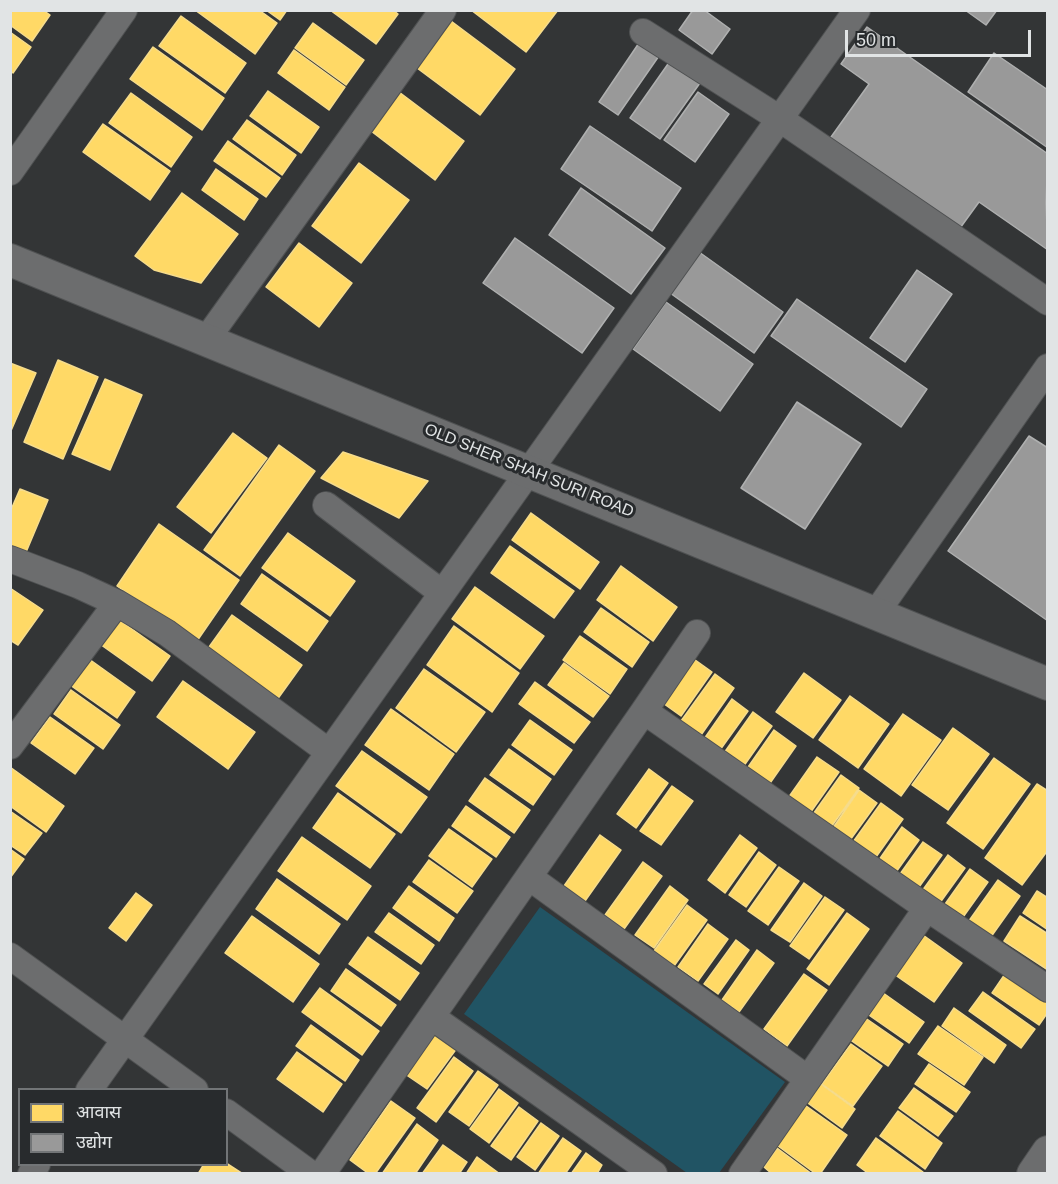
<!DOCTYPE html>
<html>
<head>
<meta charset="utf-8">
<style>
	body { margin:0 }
	#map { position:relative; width:1058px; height:1184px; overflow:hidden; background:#333536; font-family:Arial,"Noto Sans Devanagari",sans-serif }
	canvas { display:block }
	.frame { position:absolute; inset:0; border:12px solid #e1e4e5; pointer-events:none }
	.legend { position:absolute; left:18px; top:1088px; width:210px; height:78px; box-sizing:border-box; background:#282b2d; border:2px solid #727577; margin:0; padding:8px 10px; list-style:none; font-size:18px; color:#e1e4e5 }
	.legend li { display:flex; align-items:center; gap:12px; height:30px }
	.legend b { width:30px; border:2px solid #727577 }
	.scale { position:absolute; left:845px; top:30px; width:186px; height:27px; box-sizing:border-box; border:3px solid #e1e4e5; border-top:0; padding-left:8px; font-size:18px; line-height:21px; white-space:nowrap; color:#e1e4e5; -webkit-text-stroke:4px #282b2d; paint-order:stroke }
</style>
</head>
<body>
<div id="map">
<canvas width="1058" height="1184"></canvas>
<div class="frame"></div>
<ul class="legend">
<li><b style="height:16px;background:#ffd966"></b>आवास</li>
<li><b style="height:16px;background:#999"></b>उद्योग</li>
</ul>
<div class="scale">50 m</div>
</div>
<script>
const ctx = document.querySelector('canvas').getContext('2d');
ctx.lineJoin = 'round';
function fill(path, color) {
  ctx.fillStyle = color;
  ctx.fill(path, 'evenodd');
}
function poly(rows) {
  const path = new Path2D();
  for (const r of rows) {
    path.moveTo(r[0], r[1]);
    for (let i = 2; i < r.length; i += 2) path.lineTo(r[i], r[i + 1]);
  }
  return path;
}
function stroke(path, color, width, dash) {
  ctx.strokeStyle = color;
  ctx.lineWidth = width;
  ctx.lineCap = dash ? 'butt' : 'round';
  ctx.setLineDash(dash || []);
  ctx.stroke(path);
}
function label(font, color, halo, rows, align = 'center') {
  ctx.font = font + ' Arial,sans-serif';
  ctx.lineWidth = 6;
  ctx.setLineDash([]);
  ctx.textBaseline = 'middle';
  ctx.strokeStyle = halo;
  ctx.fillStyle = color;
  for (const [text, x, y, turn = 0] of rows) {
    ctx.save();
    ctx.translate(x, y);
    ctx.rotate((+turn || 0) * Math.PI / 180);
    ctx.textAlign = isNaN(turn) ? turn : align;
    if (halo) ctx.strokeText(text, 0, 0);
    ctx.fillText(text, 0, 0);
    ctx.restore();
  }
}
fill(poly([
	[540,907,785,1082,719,1173,687,1173,464,1014]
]), '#215464');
const homes = poly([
	[10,10,43,10,50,15,32,41,10,25,10,10],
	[195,10,259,10,277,23,255,54,195,10],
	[266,10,287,10,280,20,266,10],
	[330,10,393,10,398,14,376,44,330,10],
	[471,10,558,10,526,52,471,10],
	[181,16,246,63,225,93,159,46,181,16],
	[447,18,515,69,480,115,413,65,447,18],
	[313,23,364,60,346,85,295,48,313,23],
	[10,32,31,47,13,73,10,71,10,32],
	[153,47,224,98,202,130,130,79,153,47],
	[294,50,345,87,329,110,278,73,294,50],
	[268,91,319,127,301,153,250,116,268,91],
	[399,92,464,141,435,180,371,131,399,92],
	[131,93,192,137,171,167,109,123,131,93],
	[247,120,296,155,282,175,233,139,247,120],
	[103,124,170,171,150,200,83,152,103,124],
	[228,141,280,178,266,197,214,161,228,141],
	[359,163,409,200,361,263,312,226,359,163],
	[216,169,258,199,244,220,202,190,216,169],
	[182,193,238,234,201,283,154,270,135,256,182,193],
	[299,243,352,283,319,327,266,287,299,243],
	[58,360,98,377,63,459,24,442,58,360],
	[10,363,36,373,10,433,10,363],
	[105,379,142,395,110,470,72,454,105,379],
	[233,433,267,458,211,533,177,507,233,433],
	[279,445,315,471,240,576,204,550,279,445],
	[343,452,428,481,399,518,321,478,343,452],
	[20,489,48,500,24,557,10,551,10,512,20,489],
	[531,513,599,562,580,589,512,540,531,513],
	[159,524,239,580,197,641,117,586,159,524],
	[288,533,355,581,330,616,262,568,288,533],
	[510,546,574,591,554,618,491,573,510,546],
	[621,566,677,607,653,641,597,600,621,566],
	[262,574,328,621,307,651,241,604,262,574],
	[475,587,544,636,520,669,452,619,475,587],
	[10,588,43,610,18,645,10,640,10,588],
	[601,608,649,642,632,667,584,632,601,608],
	[232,615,302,665,274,704,204,654,232,615],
	[115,617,170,656,152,681,97,642,115,617],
	[454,626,519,673,492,712,427,665,454,626],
	[580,636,627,669,610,694,563,660,580,636],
	[691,657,712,672,681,716,660,701,691,657],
	[89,659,135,692,117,718,70,685,89,659],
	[564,663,609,696,593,717,548,685,564,663],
	[424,669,485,712,456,752,396,708,424,669],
	[804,673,841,700,813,738,776,712,804,673],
	[715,674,734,688,701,735,681,721,715,674],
	[183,681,255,732,228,769,157,717,183,681],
	[535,682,590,722,574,743,519,704,535,682],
	[71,690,120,725,103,749,54,714,71,690],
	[850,696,889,724,858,768,819,740,850,696],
	[732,699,748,711,720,750,704,739,732,699],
	[391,709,454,754,429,790,365,745,391,709],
	[753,712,772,726,743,767,724,753,753,712],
	[903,714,941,740,901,796,864,769,903,714],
	[50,717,94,748,75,774,31,743,50,717],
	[530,720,572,750,554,775,512,745,530,720],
	[953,728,989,754,948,810,912,785,953,728],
	[774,730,796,746,768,786,746,770,774,730],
	[509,749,551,779,533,805,490,775,509,749],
	[362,751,427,797,401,833,336,786,362,751],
	[817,757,839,772,808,816,786,801,817,757],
	[994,758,1030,784,983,849,947,823,994,758],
	[10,767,64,806,46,832,10,806,10,767],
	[649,769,668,783,636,828,617,814,649,769],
	[841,775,859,788,829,830,811,817,841,775],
	[485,778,530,810,514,833,469,801,485,778],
	[1037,784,1048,791,1048,850,1022,885,985,858,1037,784],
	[672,786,693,801,661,845,640,831,672,786],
	[859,790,877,803,845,847,828,835,859,790],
	[338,793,395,834,370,868,313,828,338,793],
	[881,803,903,819,871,864,848,849,881,803],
	[466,806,510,837,496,857,452,826,466,806],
	[10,811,42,833,25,855,10,845,10,811],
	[902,827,919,840,891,879,874,867,902,827],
	[449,829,492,859,472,887,429,856,449,829],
	[600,835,621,850,585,901,564,886,600,835],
	[740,835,757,848,725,893,708,880,740,835],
	[302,837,371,886,347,920,278,871,302,837],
	[923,842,942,855,914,894,895,881,923,842],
	[10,849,24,859,10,878,10,849],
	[759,852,776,865,746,907,729,895,759,852],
	[948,855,965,868,934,911,917,898,948,855],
	[429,860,473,891,457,913,413,882,429,860],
	[643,862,662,876,624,929,605,915,643,862],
	[779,867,799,881,768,925,748,911,779,867],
	[970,869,988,882,956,927,938,914,970,869],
	[277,879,340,924,319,954,256,909,277,879],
	[998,880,1020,896,988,941,966,925,998,880],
	[804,883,822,896,790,942,771,930,804,883],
	[409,886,454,918,439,941,393,908,409,886],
	[670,886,688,900,654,948,635,935,670,886],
	[1037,891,1048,898,1048,930,1023,913,1037,891],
	[136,893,152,905,126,941,109,928,136,893],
	[825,897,844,910,809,959,790,946,825,897],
	[687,905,707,920,674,966,654,951,687,905],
	[389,913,434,945,421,964,375,932,389,913],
	[847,913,869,929,829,985,807,969,847,913],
	[252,916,319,964,293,1002,225,953,252,916],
	[1020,916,1048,934,1048,970,1004,941,1020,916],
	[708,924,728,939,698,981,678,967,708,924],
	[916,930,962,963,934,1002,888,970,916,930],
	[368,937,419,973,400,1000,349,964,368,937],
	[736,940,749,950,718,994,704,984,736,940],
	[757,950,774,963,739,1012,722,1000,757,950],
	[346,969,396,1005,381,1026,331,991,346,969],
	[804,974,827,990,787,1046,764,1029,804,974],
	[1005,974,1048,1002,1048,1012,1039,1025,992,993,1005,974],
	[320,988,379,1031,362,1055,302,1012,320,988],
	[879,990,924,1022,909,1043,863,1011,879,990],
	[983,992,1035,1029,1021,1048,969,1011,983,992],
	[954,1008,1006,1045,994,1063,942,1026,954,1008],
	[861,1015,903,1044,888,1066,846,1037,861,1015],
	[311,1025,359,1060,345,1081,296,1046,311,1025],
	[938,1026,983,1057,964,1085,918,1054,938,1026],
	[435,1032,457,1048,427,1089,405,1074,435,1032],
	[851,1044,882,1066,853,1106,822,1084,851,1044],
	[297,1052,342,1084,323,1112,277,1079,297,1052],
	[454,1057,473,1071,436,1122,417,1108,454,1057],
	[929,1064,970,1092,956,1112,915,1084,929,1064],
	[478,1071,498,1085,469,1126,449,1112,478,1071],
	[818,1082,855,1109,842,1128,805,1101,818,1082],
	[914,1088,953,1116,938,1136,899,1108,914,1088],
	[499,1089,518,1103,489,1143,470,1129,499,1089],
	[391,1101,415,1118,375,1174,369,1174,350,1160,391,1101],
	[802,1103,847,1135,820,1174,816,1174,774,1143,802,1103],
	[519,1107,538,1121,511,1160,491,1146,519,1107],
	[898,1111,942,1143,925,1169,880,1136,898,1111],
	[541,1123,559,1136,535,1170,517,1157,541,1123],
	[417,1124,438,1140,415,1174,382,1174,417,1124],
	[563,1138,581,1151,565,1174,538,1174,563,1138],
	[876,1138,923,1172,922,1174,869,1174,857,1165,876,1138],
	[443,1145,467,1162,459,1174,422,1174,443,1145],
	[777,1148,812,1174,772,1174,764,1167,777,1148],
	[586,1153,602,1165,597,1174,571,1174,586,1153],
	[477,1157,500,1174,466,1174,477,1157],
	[226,1163,243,1174,198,1174,204,1164,226,1164,226,1163]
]);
fill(homes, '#ffd966');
stroke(homes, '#f6dc8c', 1.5);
const industry = poly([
	[693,10,704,10,730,29,712,54,679,30,693,10],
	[965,10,997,10,986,25,965,10],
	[867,27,1048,154,1046,203,1048,250,979,202,955,235,826,144,869,84,841,64,867,27],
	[641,40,661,53,618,115,599,102,641,40],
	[994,53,1048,90,1048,148,968,92,994,53],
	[675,54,705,76,660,139,630,118,675,54],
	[698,92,729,114,695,162,664,140,698,92],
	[590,126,681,188,652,231,561,169,590,126],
	[581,188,665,248,631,294,549,235,581,188],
	[515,238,614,308,582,353,483,283,515,238],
	[699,252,783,312,754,353,670,293,699,252],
	[917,270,952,294,905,362,870,338,917,270],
	[797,299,927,389,901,427,771,336,797,299],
	[666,302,753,364,720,411,633,349,666,302],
	[797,402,861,444,805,529,741,488,797,402],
	[1029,436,1048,448,1048,621,948,551,1029,436]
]);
fill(industry, '#999');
stroke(industry, '#afb0b0', 1.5);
const minor = poly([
	[643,32,780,119,1048,302],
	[10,172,124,10],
	[206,340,443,10],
	[326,505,442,593],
	[10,559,78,585,117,603,167,633,329,752],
	[876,613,1048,367],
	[644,711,927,908,1048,989],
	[10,746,117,603],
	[529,877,808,1079],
	[10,956,195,1090],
	[432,1017,654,1174],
	[89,1090,857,10],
	[226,1112,311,1174],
	[31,1174,37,1164],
	[322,1174,644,711,697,633],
	[742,1174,927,908]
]);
const tertiary = poly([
	[10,260,1048,684],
	[1033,1174,1048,1152]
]);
stroke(minor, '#4f5152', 28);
stroke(tertiary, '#4f5152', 34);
stroke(minor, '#6c6d6e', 26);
stroke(tertiary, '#6c6d6e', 32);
label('16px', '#e1e4e5', '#282b2d', [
	["OLD SHER SHAH SURI ROAD",529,471,22]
]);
</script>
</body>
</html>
